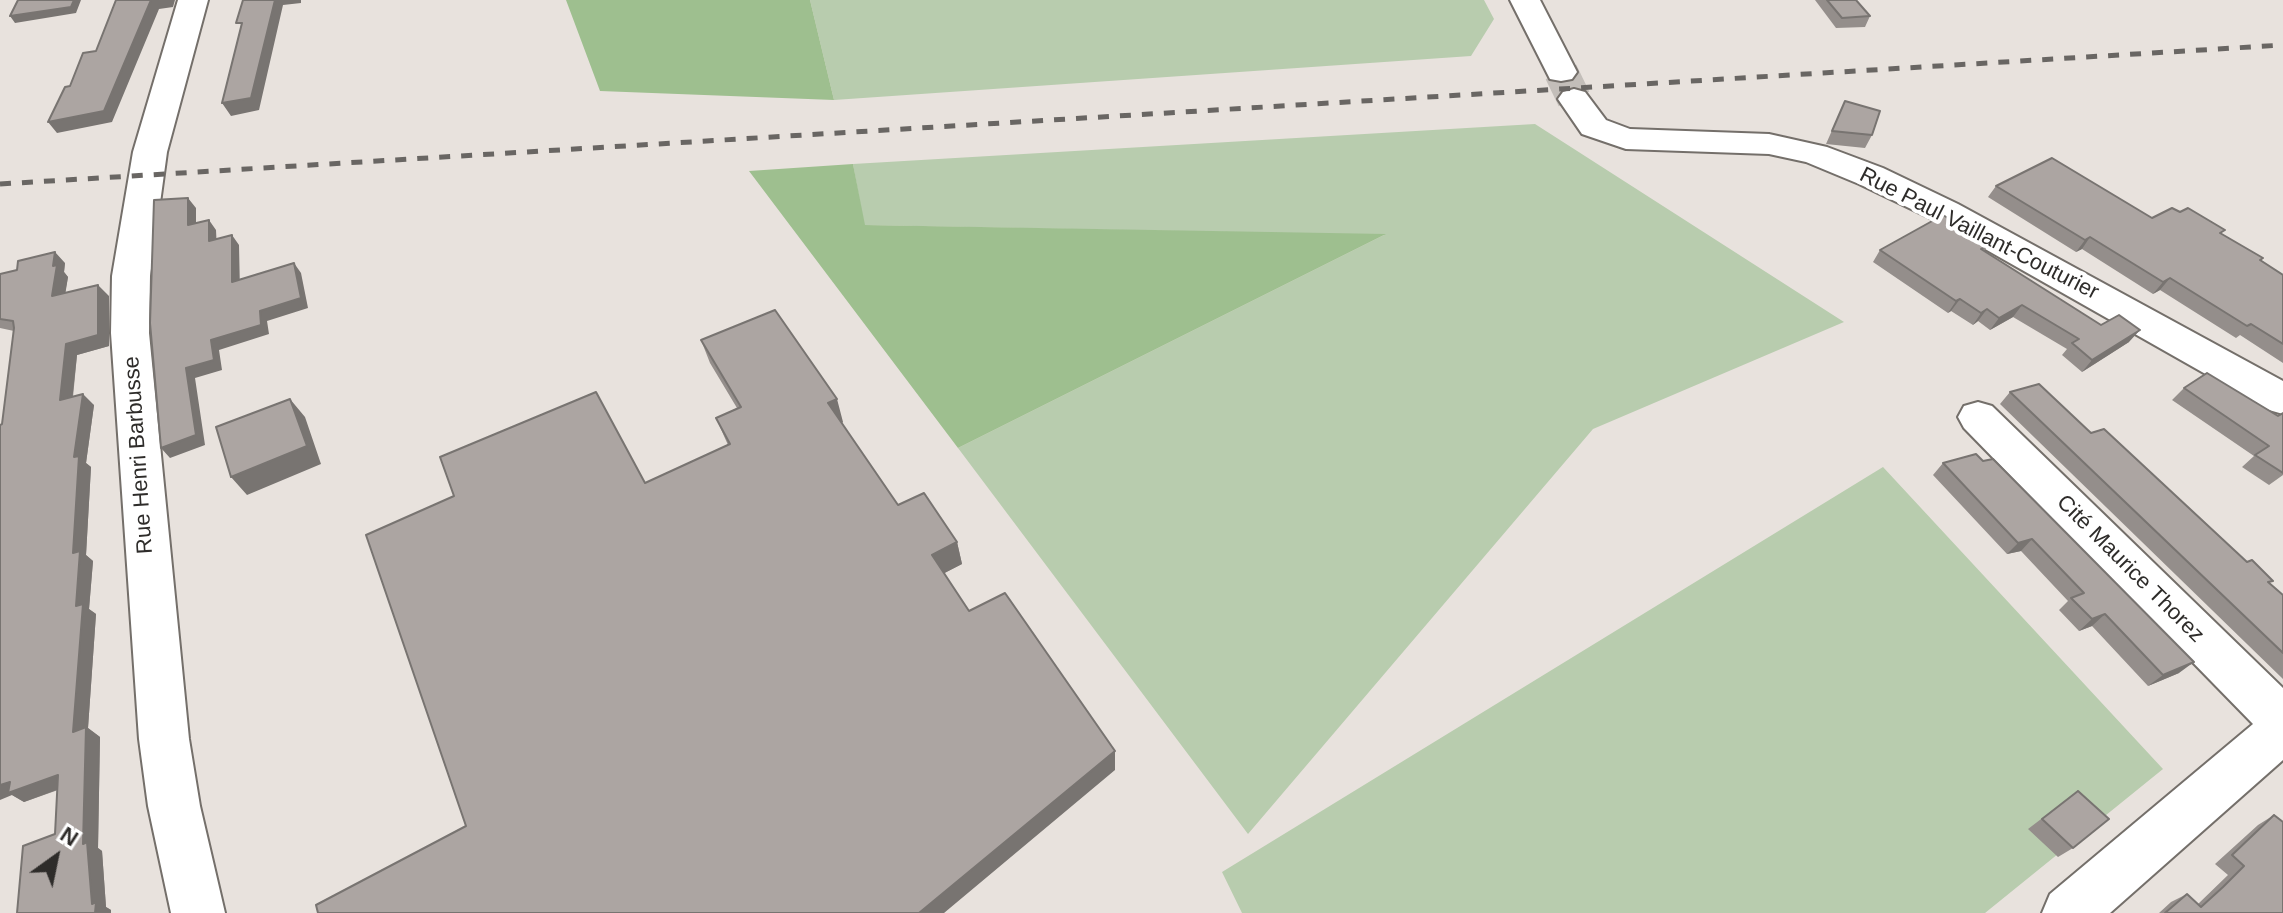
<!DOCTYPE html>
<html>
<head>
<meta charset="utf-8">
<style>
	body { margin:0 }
	#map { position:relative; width:2283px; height:913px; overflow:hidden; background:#e8e2dd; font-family:Arial,sans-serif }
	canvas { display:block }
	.north { position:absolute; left:16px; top:817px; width:80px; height:80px; -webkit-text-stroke:6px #fff; paint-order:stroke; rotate:33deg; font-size:22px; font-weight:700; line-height:32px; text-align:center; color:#2e2c2a }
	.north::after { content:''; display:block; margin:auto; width:28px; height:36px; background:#2e2c2a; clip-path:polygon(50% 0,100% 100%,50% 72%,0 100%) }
</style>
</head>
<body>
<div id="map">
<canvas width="2283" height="913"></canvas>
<div class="north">N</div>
</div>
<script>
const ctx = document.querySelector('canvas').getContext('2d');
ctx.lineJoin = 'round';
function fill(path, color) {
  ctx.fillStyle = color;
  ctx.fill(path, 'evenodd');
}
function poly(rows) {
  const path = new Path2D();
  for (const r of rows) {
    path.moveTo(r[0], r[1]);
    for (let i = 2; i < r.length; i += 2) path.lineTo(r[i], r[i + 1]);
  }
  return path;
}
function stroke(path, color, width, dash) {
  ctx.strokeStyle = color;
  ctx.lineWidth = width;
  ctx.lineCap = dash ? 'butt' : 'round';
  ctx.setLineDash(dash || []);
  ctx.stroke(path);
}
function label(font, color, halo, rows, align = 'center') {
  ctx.font = font + ' Arial,sans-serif';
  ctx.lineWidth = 8;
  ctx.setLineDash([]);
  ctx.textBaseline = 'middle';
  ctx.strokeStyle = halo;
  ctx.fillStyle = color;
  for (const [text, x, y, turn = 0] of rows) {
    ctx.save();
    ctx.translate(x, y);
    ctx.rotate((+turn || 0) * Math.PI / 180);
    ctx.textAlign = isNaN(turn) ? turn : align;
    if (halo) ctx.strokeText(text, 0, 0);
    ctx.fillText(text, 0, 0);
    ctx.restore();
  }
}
fill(poly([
	[810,0,1484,0,1494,19,1471,56,834,100],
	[1535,124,1844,322,1593,429,1248,834,958,448,1384,235,864,225,853,164],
	[1883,467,2163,769,1985,913,1242,913,1222,872]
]), '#b8ccae');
fill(poly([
	[566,0,810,0,834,100,600,91],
	[853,164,865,225,1386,234,958,448,749,171]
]), '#9ebf8f');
stroke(poly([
	[1561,72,1574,99]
]), '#c3beb9', 34, [34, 17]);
const minor = poly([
	[178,0,208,0,167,152,150,276,149,333,189,739,200,806,225,913,171,913,148,806,139,739,111,333,112,276,133,152,178,0],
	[1510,0,1540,0,1577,72,1572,79,1561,81,1550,79,1510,0],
	[1574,89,1585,92,1606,120,1630,129,1769,134,1827,147,1883,168,1958,204,2283,381,2283,414,2269,410,1934,220,1859,184,1806,162,1769,154,1626,149,1582,134,1558,99,1563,92,1574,89],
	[1978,402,1992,406,2283,688,2283,760,2110,913,2042,913,2050,894,2253,724,1964,428,1958,417,1964,406,1978,402]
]);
stroke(minor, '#746f6a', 4);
fill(minor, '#fff');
stroke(poly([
	[0,184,2283,45]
]), '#696663', 5, [11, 11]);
fill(poly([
	[1815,0,1856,0,1870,16,1865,27,1836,28],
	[1845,101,1872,135,1865,148,1826,144],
	[1996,186,2152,218,2221,234,2263,258,2261,260,2283,275,2283,363,2240,335,2236,338,2160,290,2153,294,2082,249,2076,252,1988,197],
	[1989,244,1984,251,2101,325,2129,342,2082,372,2062,355,2067,349,2013,317,1990,330,1978,321,1973,325,1951,311,1948,313,1873,262,1880,250],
	[65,263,64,272,68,277,65,293,109,296,109,346,77,355,73,397,94,405,86,463,91,467,86,555,93,561,89,609,96,614,88,728,100,737,98,848,102,851,106,907,111,910,17,913,55,834,58,790,24,802,12,795,2,424,14,331,0,328,0,274],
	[701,340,843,422,842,423,898,505,957,542,962,564,944,573,969,611,1115,751,1115,770,466,826,645,483,728,445,716,418,737,408,710,363],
	[2184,388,2278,416,2283,413,2283,475,2269,485,2242,467,2254,456,2172,400],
	[2010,392,2091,433,2247,562,2283,595,2283,679,2000,404],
	[1976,454,2179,673,2148,686,2092,626,2079,631,2059,610,2068,601,2021,551,2007,554,1933,475,1943,463],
	[2078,791,2073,848,2058,857,2028,829],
	[2274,815,2283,913,2159,913,2171,902,2187,894,2198,904,2228,875,2215,864,2258,825]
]), '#948e8b');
fill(poly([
	[74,0,81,0,76,13,15,23,10,16],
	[151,0,175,0,173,7,159,9,112,122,57,133,48,122],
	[275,0,301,0,301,3,283,5,259,110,231,116,222,103],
	[188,198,196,208,196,235,188,225],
	[209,220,216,230,217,251,209,241],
	[232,235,239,245,240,292,232,282],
	[2090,237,2082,249,2076,252,2085,240],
	[55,252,65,263,64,272,68,277,63,308,52,296,53,266],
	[294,263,301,273,308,308,267,321,269,334,219,350,222,370,195,378,205,445,170,458,161,448,186,368,211,340,260,311],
	[2170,278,2160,290,2153,294,2163,282],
	[98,285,109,296,109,346,77,355,71,411,60,400,66,344],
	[1960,299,1951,311,1948,313,1956,301],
	[2022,305,2013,317,1990,330,1999,318],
	[1987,309,1978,321,1973,325,1981,313],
	[2140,330,2129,342,2082,372,2092,360],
	[83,394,94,405,86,463,91,467,86,555,93,561,89,609,96,614,88,728,100,737,98,848,102,851,106,907,111,910,111,913,95,913,92,904,83,844,73,732,76,606,73,553,74,457],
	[290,399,305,417,321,464,247,495,231,477],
	[837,399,843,422,835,426,828,403],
	[2032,539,2021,551,2007,554,2018,543],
	[957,542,962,564,937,577,932,555],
	[2105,614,2092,626,2079,631,2092,619],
	[2194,662,2179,673,2148,686,2163,675],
	[1115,751,1115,770,944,913,919,913],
	[58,775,73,784,24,802,12,795,0,800,0,785,10,782]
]), '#787471');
const building = poly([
	[18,0,74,0,71,7,10,16,18,0],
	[116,0,151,0,104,111,48,122,65,87,70,86,83,53,96,51,116,0],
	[243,0,275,0,251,98,222,103,242,23,236,23,243,0],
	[1827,0,1856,0,1870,16,1842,18,1827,0],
	[1845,101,1880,111,1872,135,1832,131,1845,101],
	[2052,158,2152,218,2172,208,2180,212,2188,208,2225,230,2220,233,2263,258,2260,260,2283,275,2283,344,2251,324,2247,326,2170,278,2163,282,2090,237,2085,240,1996,186,2052,158],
	[188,198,188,225,209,220,209,241,232,235,232,282,294,263,301,298,260,311,261,325,211,340,214,360,186,368,196,435,161,448,150,323,154,200,188,198],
	[1943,215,1989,244,1981,249,2101,325,2119,315,2140,330,2092,360,2072,343,2079,339,2022,305,1999,318,1987,309,1981,313,1960,299,1956,301,1880,250,1943,215],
	[55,252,53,266,57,265,52,296,98,285,98,335,66,344,60,400,83,394,74,457,79,456,73,553,80,551,76,606,83,604,73,732,86,727,83,844,87,842,92,904,96,902,95,913,17,913,23,846,55,834,58,775,8,793,10,782,0,785,0,425,2,424,14,328,13,321,0,319,0,274,17,270,18,261,55,252],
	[775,310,837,399,828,403,898,505,924,493,957,542,932,555,969,611,1005,593,1115,751,919,913,318,913,316,905,466,826,366,535,454,496,440,457,596,392,645,483,730,444,716,418,741,407,701,340,775,310],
	[2207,373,2278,416,2283,413,2283,473,2255,455,2269,446,2184,388,2207,373],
	[2039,384,2091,433,2104,429,2247,562,2252,560,2273,581,2268,582,2283,595,2283,653,2010,392,2039,384],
	[290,399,307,446,231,477,216,427,290,399],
	[1976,454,1983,461,1993,459,2194,662,2163,675,2105,614,2092,619,2071,598,2084,593,2032,539,2018,543,1943,463,1976,454],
	[2078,791,2109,819,2073,848,2042,819,2078,791],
	[2274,815,2283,822,2283,913,2165,913,2187,894,2201,907,2223,887,2244,866,2232,855,2274,815]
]);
fill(building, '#aca5a2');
stroke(building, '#787471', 2);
label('22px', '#2e2c2a', '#fff', [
	["Rue Paul Vaillant-Couturier",1979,234,27],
	["Rue Henri Barbusse",139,455,-94],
	["Cité Maurice Thorez",2130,569,45]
]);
</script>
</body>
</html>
